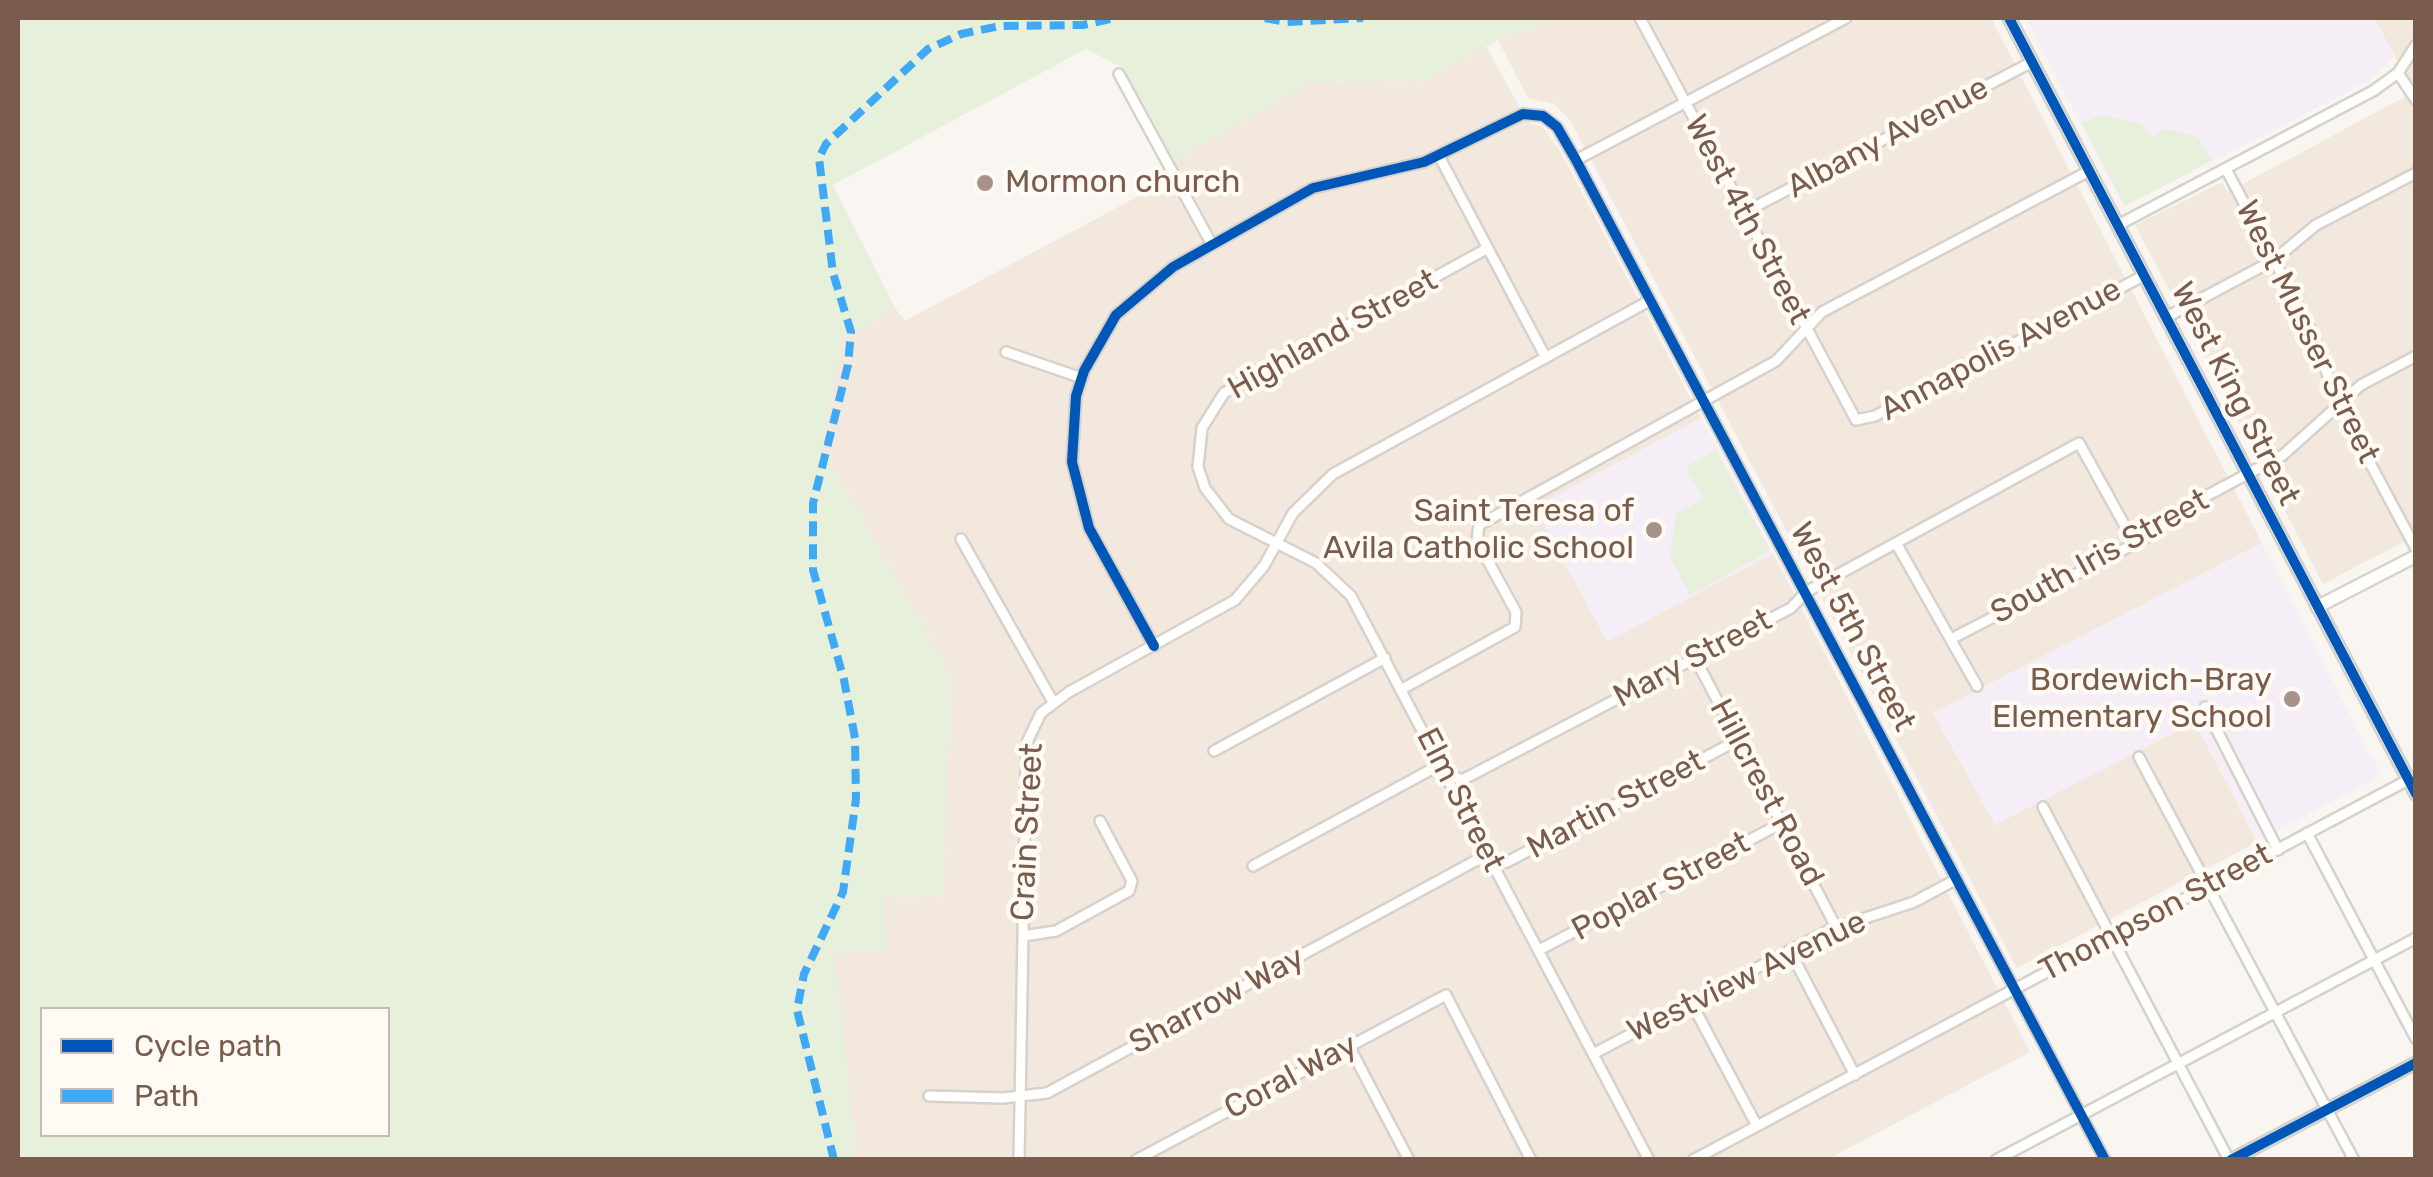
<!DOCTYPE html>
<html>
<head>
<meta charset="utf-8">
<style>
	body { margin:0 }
	#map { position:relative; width:2433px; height:1177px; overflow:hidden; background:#f9f5f0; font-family:Rubik,sans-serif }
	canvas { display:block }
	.frame { position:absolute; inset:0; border:20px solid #7a5c4d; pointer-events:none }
	.legend { position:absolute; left:40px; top:1007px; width:350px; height:130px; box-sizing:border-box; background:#fffaf3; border:2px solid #cabbb1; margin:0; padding:12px 18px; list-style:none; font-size:30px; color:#7a5c4d }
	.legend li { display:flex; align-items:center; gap:20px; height:50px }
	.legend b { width:50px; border:2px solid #cabbb1 }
</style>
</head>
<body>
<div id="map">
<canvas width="2433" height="1177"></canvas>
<div class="frame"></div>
<ul class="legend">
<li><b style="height:12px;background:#0057b8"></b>Cycle path</li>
<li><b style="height:12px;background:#3fa9f5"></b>Path</li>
</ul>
</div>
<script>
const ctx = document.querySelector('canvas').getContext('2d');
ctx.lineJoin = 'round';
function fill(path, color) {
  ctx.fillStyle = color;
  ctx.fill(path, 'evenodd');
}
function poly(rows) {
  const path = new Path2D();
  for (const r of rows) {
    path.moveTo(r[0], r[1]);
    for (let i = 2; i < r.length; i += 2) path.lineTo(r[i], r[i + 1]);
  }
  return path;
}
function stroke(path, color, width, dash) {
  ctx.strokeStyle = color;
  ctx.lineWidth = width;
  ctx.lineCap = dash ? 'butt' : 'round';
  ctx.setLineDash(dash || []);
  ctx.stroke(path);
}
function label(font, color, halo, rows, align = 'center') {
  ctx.font = font + ' Rubik,sans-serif';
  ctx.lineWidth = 9;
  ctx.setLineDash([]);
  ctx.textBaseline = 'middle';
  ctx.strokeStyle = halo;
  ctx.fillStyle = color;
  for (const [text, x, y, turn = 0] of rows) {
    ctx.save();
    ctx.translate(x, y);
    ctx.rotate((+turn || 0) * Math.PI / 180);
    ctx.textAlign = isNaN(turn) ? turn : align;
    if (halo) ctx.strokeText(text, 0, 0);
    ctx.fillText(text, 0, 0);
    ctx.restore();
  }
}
fill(poly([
	[1562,18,1991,18,2262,543,1933,713,1995,824,2195,722,2257,842,2017,968,1570,120,1554,104,1528,98,1498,40],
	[2374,18,2415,18,2415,536,2323,584,2135,225,2222,182,2228,192,2414,92],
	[1486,46,1528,123,1542,126,1560,151,1701,418,1535,507,1608,641,1773,553,2030,1052,1828,1159,857,1159,833,951,883,897,942,896,952,679,822,448,841,339,895,308,905,321,1163,183,1157,170,1311,82,1426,80]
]), '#f2e8de');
fill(poly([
	[2026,18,2374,18,2394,56,2372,79,2124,207],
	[1701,418,1773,553,1607,642,1535,507],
	[2262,543,2381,775,2257,842,2195,722,1995,825,1933,713]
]), '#f6eef6');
fill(poly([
	[18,18,1562,18,1498,40,1426,80,1311,82,1174,161,1123,68,1086,49,833,185,895,308,841,339,822,448,952,679,942,896,884,897,886,952,834,952,857,1160,18,1159],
	[42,1010,388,1010,388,1134,42,1134],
	[2101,115,2141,124,2153,137,2165,129,2198,137,2212,160,2125,206,2082,123],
	[1716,450,1770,551,1690,595,1670,557,1676,514,1703,499,1686,467]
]), '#e7f0db');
const minor = poly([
	[1640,18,1856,420,1875,416,2145,275],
	[2398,73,2416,100],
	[1119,74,1211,243],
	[1439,156,1546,358],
	[1576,160,1846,18],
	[2226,169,2311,330,2339,405,2416,549],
	[1743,213,2032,62],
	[2118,225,2373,91,2398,73,2416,45],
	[1488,248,1224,393,1202,428,1198,467,1205,488,1229,519,1316,563,1351,596,1649,1160],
	[2167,317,2274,260,2316,225,2416,173],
	[1006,352,1082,378],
	[961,539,1053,702],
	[1896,543,1977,686],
	[1951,639,2144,539,2180,510,2283,455,2361,385,2416,356],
	[1154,646,1089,528,1072,462,1076,396,1084,371,1116,315,1173,267,1313,188,1424,162,1523,114,1543,116,1557,127,1576,160,2105,1160],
	[1695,658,1836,927],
	[1402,689,1515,627,1516,612,1477,541,1479,525,1776,361,1822,312,2089,171],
	[2205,707,2278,850],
	[1214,751,1385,658],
	[2139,757,2354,1160],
	[2043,807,2229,1160],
	[2307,833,2416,1039],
	[1253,866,1434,768,1462,780,1791,608,1806,592,2079,443,2135,544],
	[1023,936,1056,931,1129,891,1132,881,1100,821],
	[1539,950,1782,823],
	[1790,951,1855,1075],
	[1691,1002,1757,1126],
	[1349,1046,1409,1160],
	[1593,1054,1829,930,1914,902,1957,879],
	[929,1096,1003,1098,1047,1093,1477,860,1507,862,1738,740],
	[1019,1160,1026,764,1028,740,1041,713,1069,692,1235,600,1264,566,1293,513,1333,474,1649,301],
	[1136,1160,1446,995,1531,1160],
	[1693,1160,2408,780],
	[1996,1160,2416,938]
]);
const tertiary = poly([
	[2009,18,2416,794],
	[2317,607,2416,556],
	[2231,1160,2416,1063]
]);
stroke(minor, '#d7d1cb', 14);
stroke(tertiary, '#d7d1cb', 16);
stroke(minor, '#fefefd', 9);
stroke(tertiary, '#fefefd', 11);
stroke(poly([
	[1265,18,1286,22,1363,18],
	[834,1160,797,1010,804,974,843,892,856,799,855,738,844,680,813,570,813,503,848,365,851,332,833,273,819,158,826,144,928,49,961,34,1000,26,1083,25,1115,18]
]), '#3fa9f5', 8, [15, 8]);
stroke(poly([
	[2009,18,2416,794],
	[1154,646,1089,528,1072,462,1076,396,1084,371,1116,315,1173,267,1313,188,1424,162,1523,114,1543,116,1557,127,1576,160,2105,1160],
	[2231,1160,2416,1063]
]), '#0057b8', 10);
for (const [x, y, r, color] of [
	[985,183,10,"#a69286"],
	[1654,530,10,"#a69286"],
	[2292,699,10,"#a69286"]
]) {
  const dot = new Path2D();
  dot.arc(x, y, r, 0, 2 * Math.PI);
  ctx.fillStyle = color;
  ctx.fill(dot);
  stroke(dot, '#fffaf3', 4);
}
label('32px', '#7a5c4d', '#fffaf3', [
	["Albany Avenue",1888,138,-28],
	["West 4th Street",1747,220,62],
	["West Musser Street",2307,332,64],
	["Highland Street",1333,335,-29],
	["Annapolis Avenue",2001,350,-28],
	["West King Street",2235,394,63],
	["South Iris Street",2100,557,-29],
	["West 5th Street",1852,627,62],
	["Mary Street",1693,659,-28],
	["Hillcrest Road",1766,793,62],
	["Elm Street",1460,800,63],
	["Martin Street",1616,805,-28],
	["Crain Street",1028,832,-87],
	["Poplar Street",1661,887,-28],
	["Thompson Street",2156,913,-28],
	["Westview Avenue",1747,977,-26],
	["Sharrow Way",1217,1001,-28],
	["Coral Way",1291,1077,-28]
]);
label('32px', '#7a5c4d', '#fffaf3', [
	["Mormon church",1005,183,"left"],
	["Saint Teresa of",1634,512],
	["Avila Catholic School",1634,549],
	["Bordewich-Bray",2272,681],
	["Elementary School",2272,718]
], 'right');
</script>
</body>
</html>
